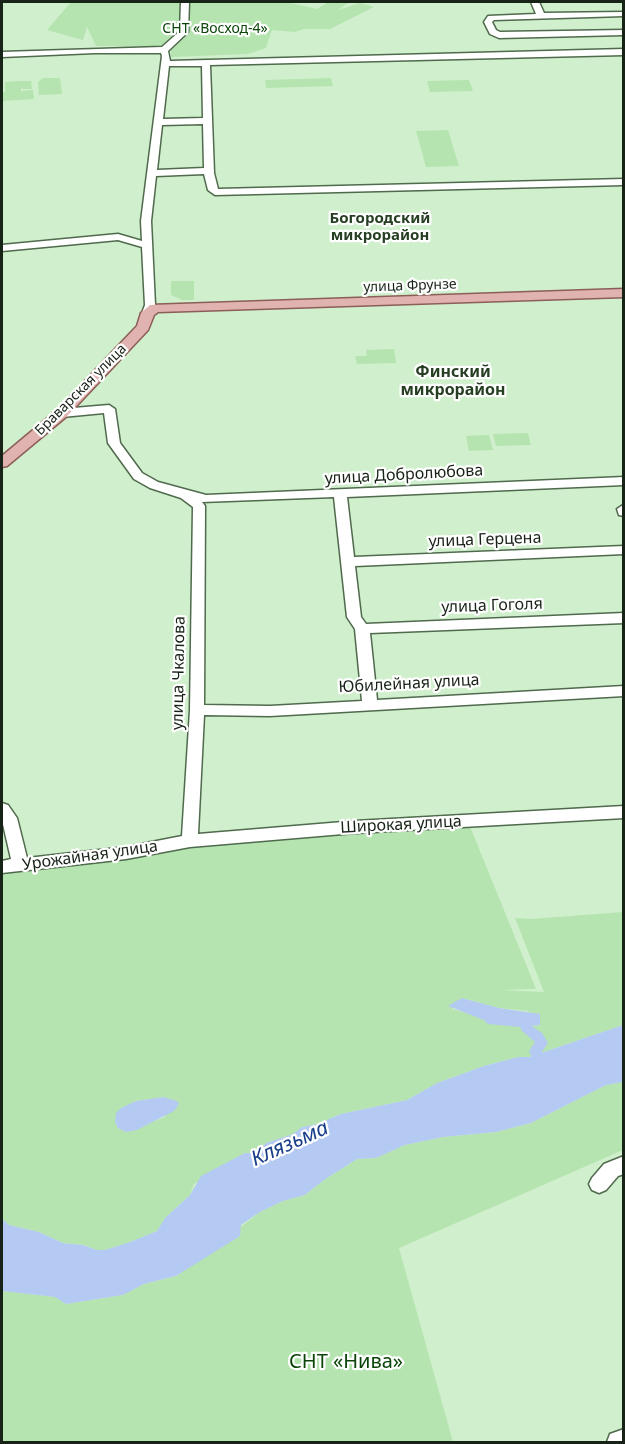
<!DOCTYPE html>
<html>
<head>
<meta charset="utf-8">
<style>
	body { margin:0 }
	#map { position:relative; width:625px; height:1444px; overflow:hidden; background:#d0efcc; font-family:"Noto Sans",sans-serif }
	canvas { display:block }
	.frame { position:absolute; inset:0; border:3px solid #182317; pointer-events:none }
</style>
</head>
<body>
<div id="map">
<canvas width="625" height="1444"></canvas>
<div class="frame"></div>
</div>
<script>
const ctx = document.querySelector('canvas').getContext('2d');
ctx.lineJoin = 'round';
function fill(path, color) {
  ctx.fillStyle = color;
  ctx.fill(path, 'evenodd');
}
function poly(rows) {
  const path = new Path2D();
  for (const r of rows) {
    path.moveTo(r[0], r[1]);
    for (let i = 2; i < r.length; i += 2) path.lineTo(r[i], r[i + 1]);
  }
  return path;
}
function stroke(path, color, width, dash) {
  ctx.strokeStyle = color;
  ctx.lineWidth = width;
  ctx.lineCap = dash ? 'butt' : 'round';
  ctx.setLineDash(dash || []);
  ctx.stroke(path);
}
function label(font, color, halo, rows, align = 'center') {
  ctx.font = font + ' "Noto Sans",sans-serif';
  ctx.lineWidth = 4.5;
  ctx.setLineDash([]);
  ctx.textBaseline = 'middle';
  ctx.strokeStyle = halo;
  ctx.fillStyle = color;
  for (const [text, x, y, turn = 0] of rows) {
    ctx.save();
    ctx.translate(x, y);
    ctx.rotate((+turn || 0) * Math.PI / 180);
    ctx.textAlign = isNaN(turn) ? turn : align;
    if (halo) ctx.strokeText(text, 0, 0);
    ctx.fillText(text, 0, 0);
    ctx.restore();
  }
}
fill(poly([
	[71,2,286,2,317,9,328,2,341,2,348,3,338,10,360,3,374,7,330,29,304,29,295,32,272,30,266,48,248,54,171,57,171,51,168,47,96,46,87,27,83,40,47,30],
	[43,78,60,78,62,94,39,95,38,82],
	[331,78,333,86,266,88,265,80],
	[469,80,473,91,430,92,427,81],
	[20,81,31,81,32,89,22,89,21,87,21,91,33,90,34,99,2,101,2,93,5,92,5,82],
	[448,130,459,166,426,167,416,131],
	[393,213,396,223,358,224,354,223,353,216],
	[171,281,194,281,194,300,182,300,171,295],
	[394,349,396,363,357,364,355,356,367,356,366,350],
	[528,433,531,445,496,446,493,434],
	[489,435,493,450,469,451,466,436],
	[469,824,536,989,499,990,544,992,515,918,531,919,623,912,623,1025,529,1057,518,1057,484,1066,437,1083,407,1100,341,1114,317,1124,302,1127,293,1134,266,1143,256,1153,194,1184,190,1195,165,1218,157,1231,130,1242,105,1250,97,1250,83,1245,63,1243,39,1232,9,1225,2,1219,2,872,121,859,195,847],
	[462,998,499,1008,528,1011,540,1025,520,1027,452,1009],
	[163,1097,165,1117,126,1132,118,1128,115,1122,136,1101],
	[623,1082,623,1150,399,1248,453,1442,2,1442,2,1291,56,1297,66,1304,123,1295,144,1284,177,1276,260,1212,283,1201,305,1195,324,1180,357,1159,376,1158,405,1145,443,1137,496,1132,531,1123,606,1085]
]), '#b5e4b0');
fill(poly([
	[462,998,499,1008,540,1014,540,1025,520,1027,488,1024,484,1020,448,1006],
	[623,1025,623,1082,606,1085,531,1123,496,1132,443,1137,405,1145,376,1158,357,1159,324,1180,305,1195,283,1201,260,1212,241,1225,240,1236,176,1276,144,1284,123,1295,66,1304,55,1297,2,1291,2,1219,9,1225,39,1232,63,1243,83,1245,97,1250,105,1250,130,1242,157,1231,165,1218,190,1195,201,1176,245,1153,256,1153,266,1143,293,1134,302,1127,317,1124,341,1114,407,1100,437,1083,484,1066,518,1057,529,1057],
	[163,1097,177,1101,179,1104,174,1111,137,1130,126,1132,118,1128,115,1122,116,1113,121,1108,136,1101]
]), '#b4caf3');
fill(poly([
	[526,1022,542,1033,548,1043,542,1052,549,1065,548,1069,543,1071,538,1069,529,1051,535,1042,522,1031,520,1027,522,1023,526,1022]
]), '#b4caf3');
const minor = poly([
	[181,2,189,2,188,32,168,51,170,61,624,49,624,55,210,65,214,173,218,189,624,179,624,185,215,195,208,190,204,174,156,176,151,221,155,305,154,313,148,316,142,313,145,305,142,247,118,240,2,251,2,245,118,234,142,241,141,221,162,56,161,53,95,53,2,57,2,52,162,47,180,31,181,2],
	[169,66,202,66,203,118,163,119,169,66],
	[203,124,204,168,157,170,162,125,203,124],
	[531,2,539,2,544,13,624,12,624,16,494,20,492,22,496,30,500,32,624,30,624,35,499,38,490,34,484,22,488,16,536,14,531,2],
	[109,405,115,409,120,443,142,473,158,482,206,495,624,477,624,485,347,497,354,557,624,546,624,554,355,566,361,617,366,624,624,613,624,623,370,633,377,700,624,686,624,696,270,716,204,715,198,834,355,821,624,806,624,818,355,833,190,847,126,859,2,873,2,861,11,859,2,820,2,803,8,805,17,818,27,858,126,847,182,836,190,710,193,507,181,498,150,488,134,479,108,443,104,413,62,417,56,413,62,409,109,405],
	[334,497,347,617,355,629,362,701,270,706,204,705,205,506,202,502,334,497],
	[623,505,624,505,624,516,619,515,617,509,623,505],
	[624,1156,624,1174,618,1176,606,1190,599,1193,592,1190,589,1184,592,1178,604,1164,624,1156],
	[624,1429,624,1442,607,1442,610,1434,624,1429]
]);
const major = poly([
	[624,289,624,297,158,312,154,315,148,330,67,416,7,466,2,467,2,456,57,410,137,326,141,313,150,305,624,289]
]);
stroke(minor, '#4f6a4c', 3);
stroke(major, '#8c5e58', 3);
fill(minor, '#fff');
fill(major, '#e0b2b0');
label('14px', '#0b4608', '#fff', [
	["СНТ «Восход-4»",215,29]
]);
label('14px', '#182317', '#fff', [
	["улица Фрунзе",410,286,-2],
	["Браварская улица",81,390,-45]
]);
label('bold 15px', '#263f23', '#fff', [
	["Богородский",380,219],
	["микрорайон",380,236]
]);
label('bold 16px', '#263f23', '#fff', [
	["Финский",453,372],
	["микрорайон",453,390]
]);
label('16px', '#182317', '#fff', [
	["улица Добролюбова",404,475,-3],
	["улица Герцена",485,540,-2],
	["улица Гоголя",492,606,-2],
	["улица Чкалова",179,673,-89],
	["Юбилейная улица",409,684,-3],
	["Широкая улица",401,825,-3],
	["Урожайная улица",90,856,-8]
]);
label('20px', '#0b4608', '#fff', [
	["СНТ «Нива»",346,1362]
]);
label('italic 21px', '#183d89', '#fff', [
	["Клязьма",290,1144,-24]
]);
</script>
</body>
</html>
